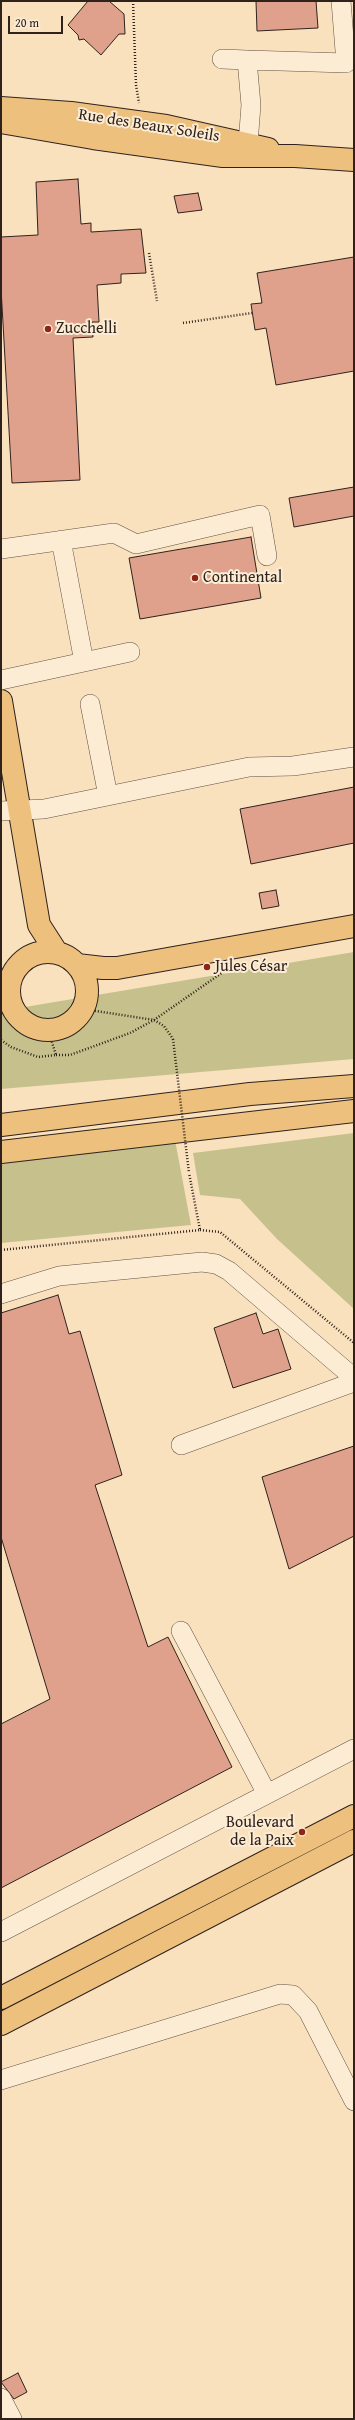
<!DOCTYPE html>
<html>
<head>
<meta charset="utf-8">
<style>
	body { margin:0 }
	#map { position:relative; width:355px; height:2420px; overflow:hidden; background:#fae1bd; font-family:"Gentium Book Plus",serif }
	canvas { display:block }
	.frame { position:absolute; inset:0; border:2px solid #2f221d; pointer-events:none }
	.scale { position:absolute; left:8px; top:16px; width:55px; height:18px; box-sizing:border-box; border:2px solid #2f221d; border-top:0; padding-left:5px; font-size:12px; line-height:14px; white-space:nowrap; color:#2f221d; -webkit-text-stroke:3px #fcecd4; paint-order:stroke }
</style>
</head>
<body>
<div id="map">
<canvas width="355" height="2420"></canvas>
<div class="frame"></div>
<div class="scale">20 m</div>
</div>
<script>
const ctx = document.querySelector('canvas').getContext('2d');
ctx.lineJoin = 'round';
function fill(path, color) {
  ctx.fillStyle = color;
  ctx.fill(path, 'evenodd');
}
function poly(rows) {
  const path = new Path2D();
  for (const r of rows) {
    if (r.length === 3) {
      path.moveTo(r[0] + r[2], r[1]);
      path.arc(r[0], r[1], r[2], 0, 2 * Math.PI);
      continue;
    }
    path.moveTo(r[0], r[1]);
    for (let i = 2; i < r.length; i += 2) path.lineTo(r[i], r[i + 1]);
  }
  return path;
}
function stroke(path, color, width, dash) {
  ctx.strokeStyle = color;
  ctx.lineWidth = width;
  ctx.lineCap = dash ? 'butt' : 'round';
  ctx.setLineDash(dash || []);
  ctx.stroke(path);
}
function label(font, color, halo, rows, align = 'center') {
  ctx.font = font + ' "Gentium Book Plus",serif';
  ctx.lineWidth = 4;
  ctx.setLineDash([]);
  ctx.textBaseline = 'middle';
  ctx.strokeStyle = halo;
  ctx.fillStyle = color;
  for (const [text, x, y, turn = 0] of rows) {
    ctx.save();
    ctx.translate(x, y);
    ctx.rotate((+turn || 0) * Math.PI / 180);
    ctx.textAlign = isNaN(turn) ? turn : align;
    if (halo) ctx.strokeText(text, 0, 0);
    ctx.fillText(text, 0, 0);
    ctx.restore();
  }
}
fill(poly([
	[354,952,354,1059,1,1089,1,1011],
	[354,1133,354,1309,277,1239,240,1199,200,1195,193,1153],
	[175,1140,191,1225,1,1243,1,1164]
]), '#c6c18c');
const building = poly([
	[88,1,109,1,124,14,125,34,119,34,101,55,84,39,79,40,78,35,68,25,88,1],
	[256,1,316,1,318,28,257,31,256,1],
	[78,179,81,224,91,223,91,232,141,229,146,273,121,274,121,283,97,285,99,322,92,322,93,337,73,338,80,480,12,483,1,288,1,237,38,235,36,182,78,179],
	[198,193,202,210,178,213,174,196,198,193],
	[354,257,354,371,276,385,266,328,255,330,251,304,262,303,257,273,354,257],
	[354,487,354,516,294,527,289,498,354,487],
	[251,537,261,598,140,619,129,558,251,537],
	[354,787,354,843,251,864,240,809,354,787],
	[276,890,279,906,262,909,259,893,276,890],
	[58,1295,69,1334,80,1331,122,1475,95,1485,148,1647,168,1637,232,1767,1,1888,1,1724,50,1699,1,1537,1,1313,58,1295],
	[256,1313,263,1334,278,1329,291,1369,233,1388,214,1328,256,1313],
	[354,1446,354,1536,289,1569,262,1477,354,1446],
	[18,2373,27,2392,14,2399,1,2382,18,2373]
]);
fill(building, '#dfa18b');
stroke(building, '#2f221d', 1);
const minor = poly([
	[222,59,247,60],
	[247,157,251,105,247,60,346,63,341,1],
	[1,549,114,533,136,544,260,515,267,556],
	[84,662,130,652],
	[1,680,84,662,61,540],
	[90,704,108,796],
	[1,811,44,809,249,767,293,766,354,757],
	[1,1294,59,1276,202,1262,216,1264,229,1271,354,1378],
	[181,1445,354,1382],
	[181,1631,267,1794],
	[1,1932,354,1749],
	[1,2080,280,1994,293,1995,308,2011,354,2101],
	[1,2398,12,2419]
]);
const major = poly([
	[1,108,71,113,166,126,268,149],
	[1,122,93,138,223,156,295,156,354,160],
	[1,701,39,925,57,953],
	[48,991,39],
	[77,965,103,968,117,968,354,926],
	[1,1998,354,1816],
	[1,2024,354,1841]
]);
const highway = poly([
	[1,1125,250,1094,354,1086],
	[1,1152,354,1111]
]);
stroke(minor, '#625245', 20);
stroke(major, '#2f221d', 24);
stroke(highway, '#2f221d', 24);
stroke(poly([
	[133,1,136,85,139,103],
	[149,253,157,301],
	[183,323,252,313],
	[83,1009,154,1020,164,1026,173,1039],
	[1,1040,11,1047,38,1057,56,1055,48,1030],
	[56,1055,70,1055,130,1033,154,1020,226,970],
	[200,1230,220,1232,354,1343],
	[1,1250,200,1230,189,1173]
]), '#2f221d', 2.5, [1, 2]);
stroke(minor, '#fcecd4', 19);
stroke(major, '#edc07e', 22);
stroke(highway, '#edc07e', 22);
stroke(poly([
	[173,1039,189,1173]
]), '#2f221d', 2.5, [1, 2]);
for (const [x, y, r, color] of [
	[48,329,4,"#8f2418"],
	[195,578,4,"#8f2418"],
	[207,967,4,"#8f2418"],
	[302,1832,4,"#8f2418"]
]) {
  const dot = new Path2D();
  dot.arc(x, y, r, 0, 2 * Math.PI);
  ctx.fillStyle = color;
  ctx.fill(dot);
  stroke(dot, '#fcecd4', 1.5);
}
label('16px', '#2f221d', '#fcecd4', [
	["Rue des Beaux Soleils",149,126,9]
]);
label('16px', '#2f221d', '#fcecd4', [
	["Zucchelli",56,329],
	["Continental",203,578],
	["Jules César",215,967],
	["Boulevard",294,1823,"right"],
	["de la Paix",294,1841,"right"]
], 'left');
</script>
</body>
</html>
